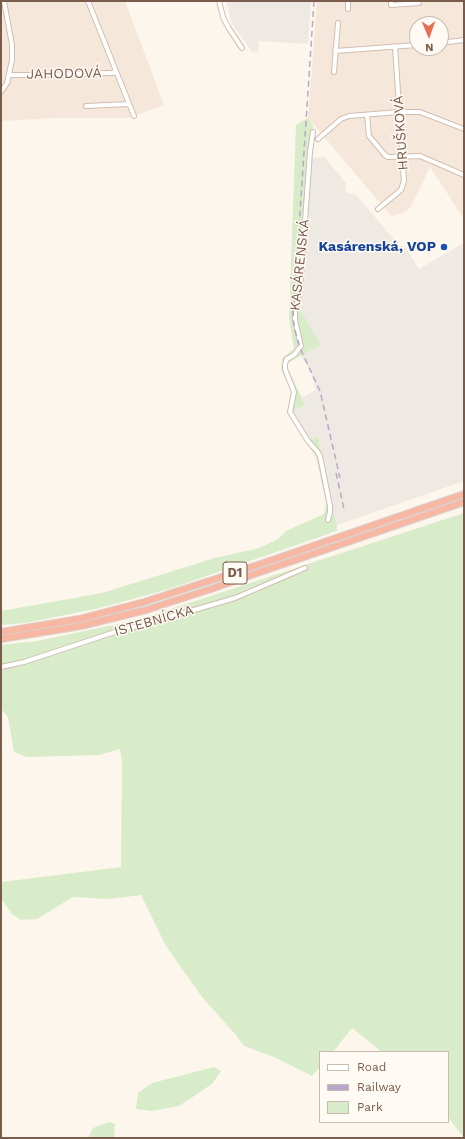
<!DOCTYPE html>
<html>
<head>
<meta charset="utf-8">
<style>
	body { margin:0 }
	#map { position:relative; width:465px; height:1139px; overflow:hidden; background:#fdf6ec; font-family:"Work Sans",sans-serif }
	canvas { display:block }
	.frame { position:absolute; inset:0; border:2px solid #7a5c4d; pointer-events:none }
	.legend { position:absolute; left:319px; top:1051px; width:130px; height:72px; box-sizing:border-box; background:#fffaf3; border:1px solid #cabbb1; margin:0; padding:5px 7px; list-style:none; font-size:12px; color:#7a5c4d }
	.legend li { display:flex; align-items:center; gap:8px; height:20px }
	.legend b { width:20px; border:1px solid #cabbb1 }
	.north { position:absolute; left:409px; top:16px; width:40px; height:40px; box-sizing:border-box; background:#fffaf3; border:1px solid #cabbb1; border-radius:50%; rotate:178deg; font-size:11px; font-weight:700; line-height:16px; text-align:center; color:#7a5c4d }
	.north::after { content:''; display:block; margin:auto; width:14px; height:18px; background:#e76f51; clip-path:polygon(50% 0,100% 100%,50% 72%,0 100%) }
</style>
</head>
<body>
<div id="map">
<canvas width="465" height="1139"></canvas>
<div class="frame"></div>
<ul class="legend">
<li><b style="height:5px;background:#fff"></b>Road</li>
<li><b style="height:5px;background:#b9a8c9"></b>Railway</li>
<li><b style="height:11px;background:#d8ecc9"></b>Park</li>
</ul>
<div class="north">N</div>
</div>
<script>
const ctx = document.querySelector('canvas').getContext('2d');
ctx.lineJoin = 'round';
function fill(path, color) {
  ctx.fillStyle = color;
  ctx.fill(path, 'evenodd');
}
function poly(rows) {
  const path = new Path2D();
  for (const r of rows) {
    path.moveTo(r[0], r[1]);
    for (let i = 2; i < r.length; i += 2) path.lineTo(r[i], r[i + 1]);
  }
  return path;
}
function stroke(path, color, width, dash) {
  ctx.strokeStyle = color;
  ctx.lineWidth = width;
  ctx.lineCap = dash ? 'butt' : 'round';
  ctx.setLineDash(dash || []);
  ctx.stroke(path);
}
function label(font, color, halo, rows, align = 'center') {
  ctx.font = font + ' "Work Sans",sans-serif';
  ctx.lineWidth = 3;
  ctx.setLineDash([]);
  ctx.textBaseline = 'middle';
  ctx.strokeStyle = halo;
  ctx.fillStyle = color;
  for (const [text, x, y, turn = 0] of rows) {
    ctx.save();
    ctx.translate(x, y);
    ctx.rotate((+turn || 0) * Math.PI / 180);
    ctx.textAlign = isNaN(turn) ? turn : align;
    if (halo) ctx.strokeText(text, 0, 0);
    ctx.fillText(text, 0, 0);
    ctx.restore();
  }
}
fill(poly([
	[1,1,125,1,164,105,135,116,124,118,56,118,1,121],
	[317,1,464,1,464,219,430,167,411,207,403,213,391,216,308,118],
	[417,24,441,24,441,48,417,48]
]), '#f5e8da');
fill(poly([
	[226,1,311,1,308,44,259,41,258,51,253,53,232,24],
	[324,157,346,183,345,189,349,194,355,194,392,237,397,245,406,248,419,269,464,243,464,481,337,525,318,437,309,440,292,411,305,405,302,397,316,390,310,370,301,356,321,345,300,309,301,308,312,158]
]), '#efe9e4');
fill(poly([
	[308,118,313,125,312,158,300,309,321,345,286,364,305,405,292,411,309,440,318,437,337,525,337,531,169,589,100,608,25,623,1,625,1,611,102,593,215,558,259,548,278,539,286,531,324,514,326,503,316,457,288,414,291,390,281,370,282,358,294,349,289,317,296,125],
	[464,513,464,1138,448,1117,448,1052,382,1052,352,1028,333,1052,320,1052,320,1067,312,1076,274,1057,244,1046,235,1034,202,997,166,946,141,895,110,899,73,897,37,919,21,920,12,914,3,901,1,901,1,882,121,867,122,763,120,749,99,755,27,757,14,752,8,717,1,709,1,645,37,641,137,620],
	[214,1067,221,1071,212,1084,179,1106,152,1111,136,1109,138,1093,152,1083],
	[109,1122,115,1124,114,1138,88,1138,93,1128]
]), '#d8ecc9');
const minor = poly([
	[88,1,134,116],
	[219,1,223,17,228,27,242,48],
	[348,1,348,9],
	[391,1,391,5,419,3,418,1],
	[441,43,464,40],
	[335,51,417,45],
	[334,72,338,23],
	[9,75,44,75,109,73,114,73,115,70],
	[1,92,7,83,12,60,12,45,4,1],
	[86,106,129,104],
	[367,115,369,136,385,155,388,157,420,156,464,175],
	[313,132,310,152,300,290,295,312,295,320,301,346,294,355,287,359,285,364,285,369,294,392,290,412,308,441,317,451,320,456,330,506,330,512,328,520],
	[318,139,341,119,349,116,399,112,420,112,464,129],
	[378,209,401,190,404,181,395,46],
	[1,667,24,662,121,630,153,622,235,598,305,568]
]);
const highway = poly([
	[1,632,79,619,144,602,240,571,464,494],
	[1,639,81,626,146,610,211,589,464,502]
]);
stroke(minor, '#d1beb0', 6);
stroke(highway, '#dad1cd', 8);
stroke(minor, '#fff', 4);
stroke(highway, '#f7b7a3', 6);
stroke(poly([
	[314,1,293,318,295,330,300,348,320,391,340,478],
	[336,473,344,509]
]), '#b9a8c9', 1.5, [6, 4]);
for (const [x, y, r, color] of [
	[444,247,4,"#1a4fb4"]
]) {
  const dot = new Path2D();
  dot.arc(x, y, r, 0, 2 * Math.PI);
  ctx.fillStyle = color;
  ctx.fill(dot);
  stroke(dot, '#fffaf3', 1.5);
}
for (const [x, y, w] of [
	[235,573,24]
]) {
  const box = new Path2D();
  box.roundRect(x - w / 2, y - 11, w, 22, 3);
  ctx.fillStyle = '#fffaf3';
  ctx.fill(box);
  stroke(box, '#7a5c4d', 1);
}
label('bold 13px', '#7a5c4d', null, [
	["D1",235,573]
]);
label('14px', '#7a5c4d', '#fffaf3', [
	["JAHODOVÁ",64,74,-1],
	["HRUŠKOVÁ",401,133,-94],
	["KASÁRENSKÁ",300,265,-84],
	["ISTEBNÍCKA",154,621,-16]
]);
label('bold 14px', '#164399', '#fffaf3', [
	["Kasárenská, VOP",436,247]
], 'right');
</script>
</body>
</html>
